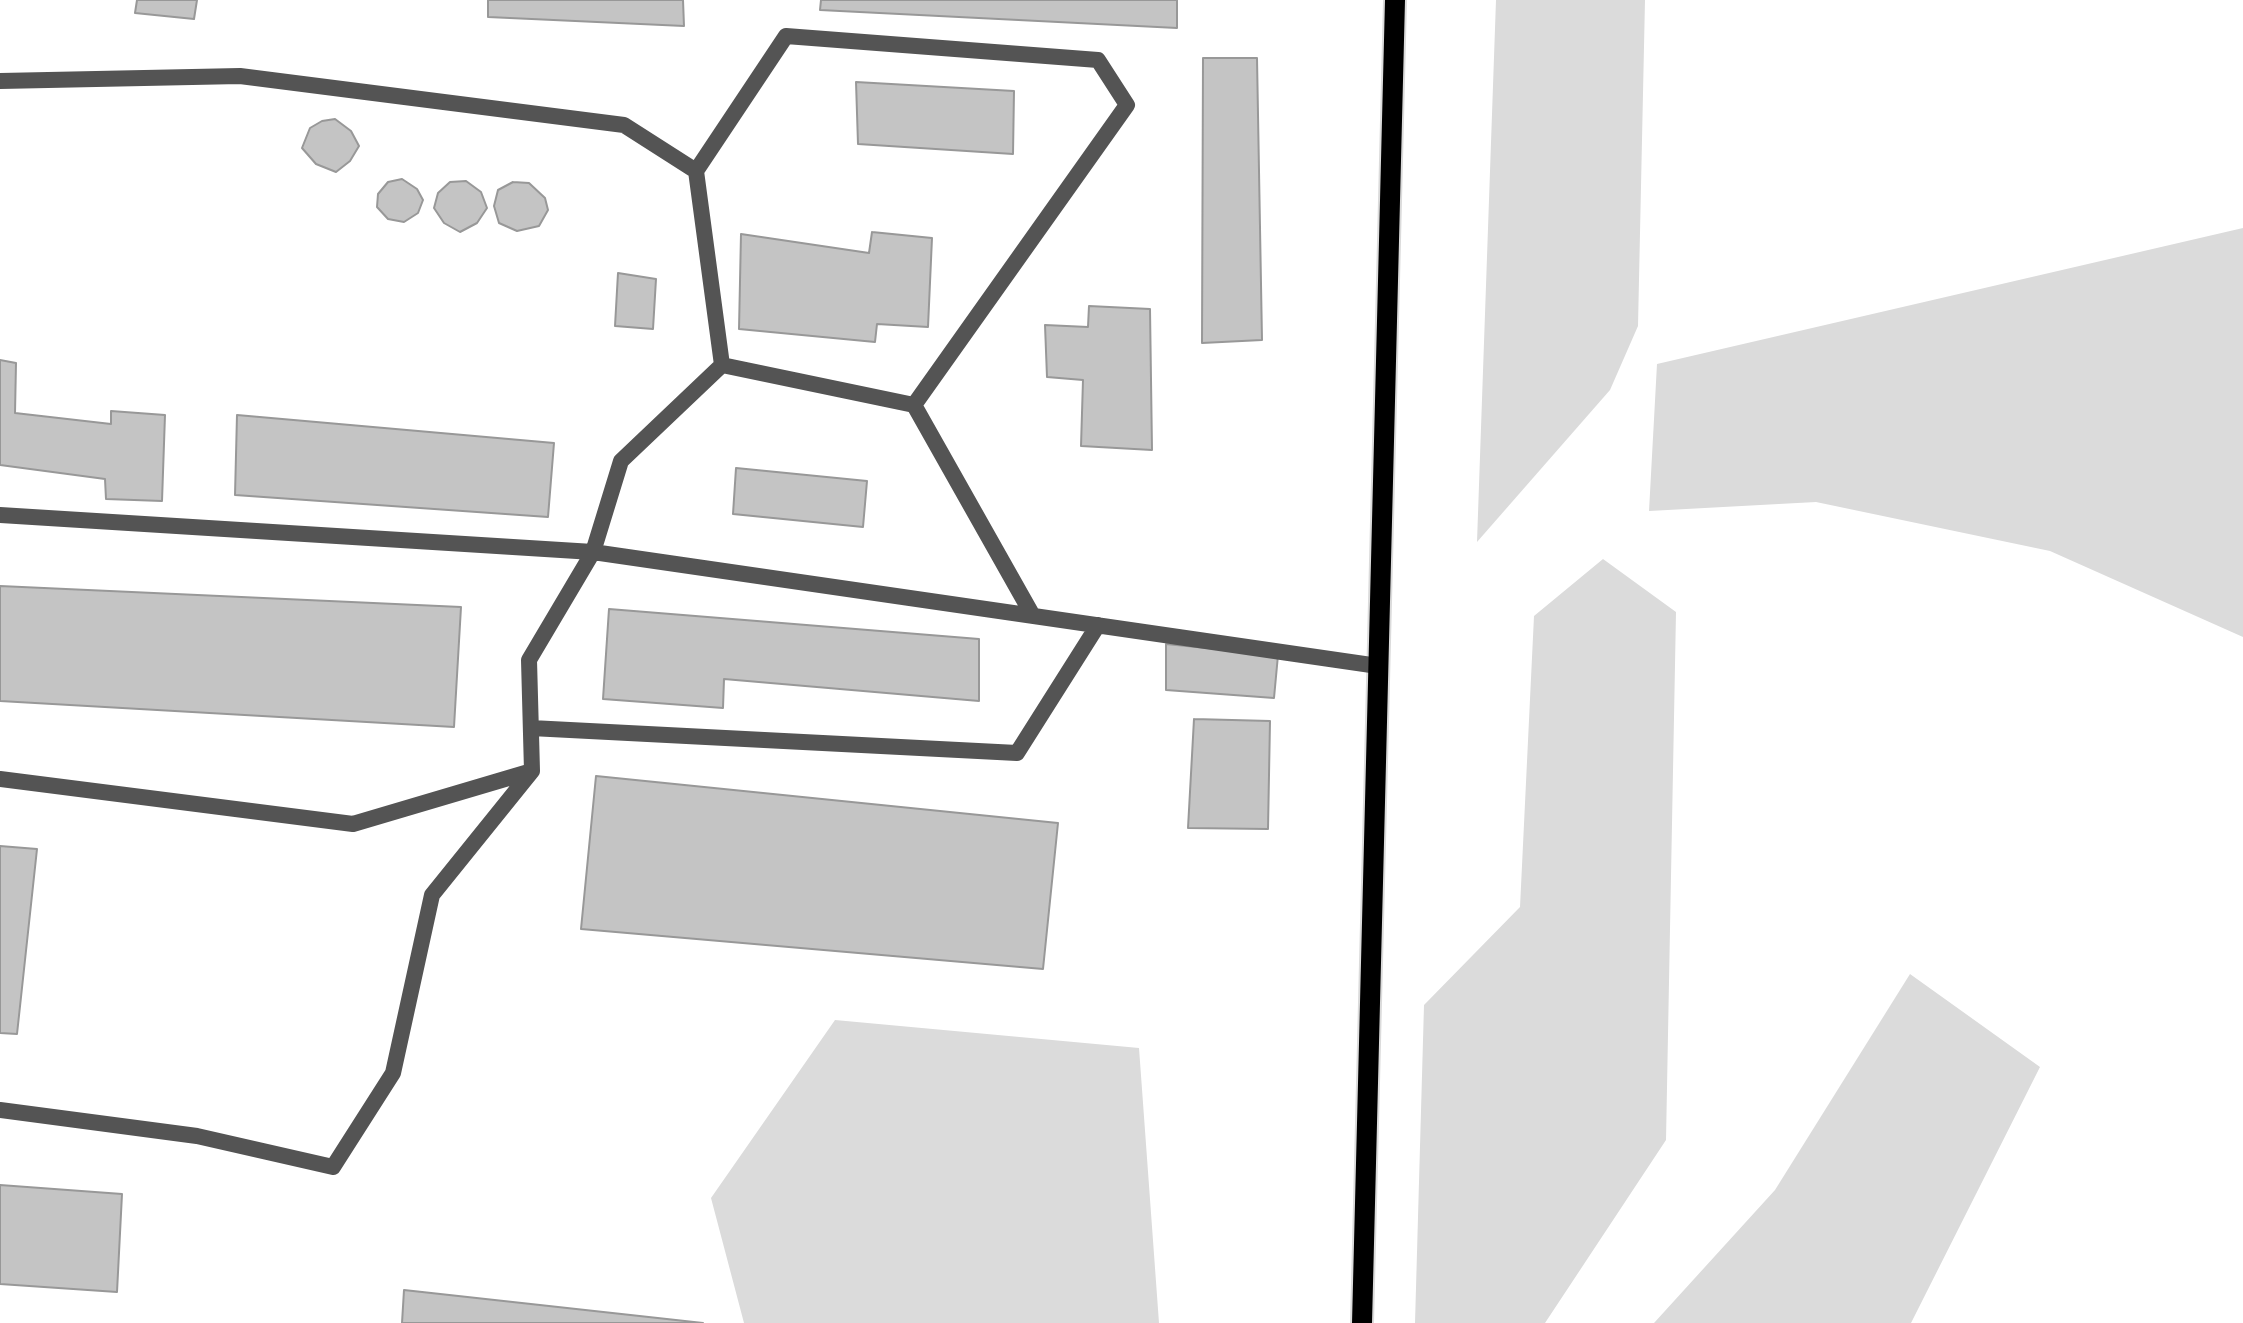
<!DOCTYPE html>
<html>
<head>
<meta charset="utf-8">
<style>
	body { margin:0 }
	canvas { display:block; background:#fff }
</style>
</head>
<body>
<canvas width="2243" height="1323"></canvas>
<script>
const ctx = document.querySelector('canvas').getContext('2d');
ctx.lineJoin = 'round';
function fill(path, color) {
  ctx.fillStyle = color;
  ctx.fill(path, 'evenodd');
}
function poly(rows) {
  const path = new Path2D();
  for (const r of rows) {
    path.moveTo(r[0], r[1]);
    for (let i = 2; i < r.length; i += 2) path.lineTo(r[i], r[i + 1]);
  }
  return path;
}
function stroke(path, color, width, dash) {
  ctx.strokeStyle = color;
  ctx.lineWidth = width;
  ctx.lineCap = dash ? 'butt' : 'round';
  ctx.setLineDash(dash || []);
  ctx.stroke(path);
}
fill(poly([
	[1496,0,1645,0,1638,326,1610,390,1477,542],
	[2243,228,2243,637,2050,551,1816,502,1649,511,1657,364],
	[1603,559,1676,612,1666,1140,1545,1323,1415,1323,1424,1005,1520,907,1534,616],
	[1910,974,2040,1067,1911,1323,1654,1323,1775,1190],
	[835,1020,1139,1048,1159,1323,744,1323,711,1198]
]), '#dbdbdb');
const building = poly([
	[137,0,197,0,194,19,135,13,137,0],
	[488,0,683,0,684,26,488,17,488,0],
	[821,0,1177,0,1177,28,820,10,821,0],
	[1203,58,1257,58,1262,340,1202,343,1203,58],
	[856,82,1014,91,1013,154,858,144,856,82],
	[335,119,351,131,359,146,350,161,336,172,316,164,302,148,310,128,322,121,335,119],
	[402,179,417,189,423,200,418,213,404,222,388,219,377,207,378,194,388,182,402,179],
	[466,181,481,192,487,208,477,223,460,232,444,223,434,208,438,193,450,182,466,181],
	[513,182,529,183,545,198,548,210,539,226,517,231,499,223,494,206,498,190,513,182],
	[872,232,932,238,928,327,877,324,875,342,739,329,741,234,869,253,872,232],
	[618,273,656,279,653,329,615,326,618,273],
	[1089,306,1150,309,1152,450,1081,446,1083,380,1047,377,1045,325,1088,327,1089,306],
	[0,360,16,363,15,413,111,424,111,411,165,415,162,501,106,499,105,479,0,465,0,360],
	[237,415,554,443,548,517,235,495,237,415],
	[736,468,867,481,863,527,733,514,736,468],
	[0,586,461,607,454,727,0,701,0,586],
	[609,609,979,639,979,701,724,679,723,708,603,699,609,609],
	[1166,644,1278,655,1274,698,1166,690,1166,644],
	[1194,719,1270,721,1268,829,1188,828,1194,719],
	[596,776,1058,823,1043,969,581,929,596,776],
	[0,846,37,849,17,1034,0,1033,0,846],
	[0,1185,122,1194,117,1292,0,1284,0,1185],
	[404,1290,703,1323,402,1323,404,1290]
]);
fill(building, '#c4c4c4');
stroke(building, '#989898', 2);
const primary = poly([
	[1362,1323,1395,0]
]);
stroke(primary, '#dbdbdb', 24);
stroke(poly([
	[0,81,240,76,624,125,696,171,722,365,914,405],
	[696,171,786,36,1098,60,1127,105,914,405,1033,616],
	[0,515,593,552,621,461,722,365],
	[531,728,1017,753,1098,625],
	[0,779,353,824,532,771],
	[0,1110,197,1136,333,1167,393,1073,432,895,532,771,529,660,593,552,1378,666]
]), '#545454', 16);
stroke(primary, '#000', 20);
</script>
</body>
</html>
